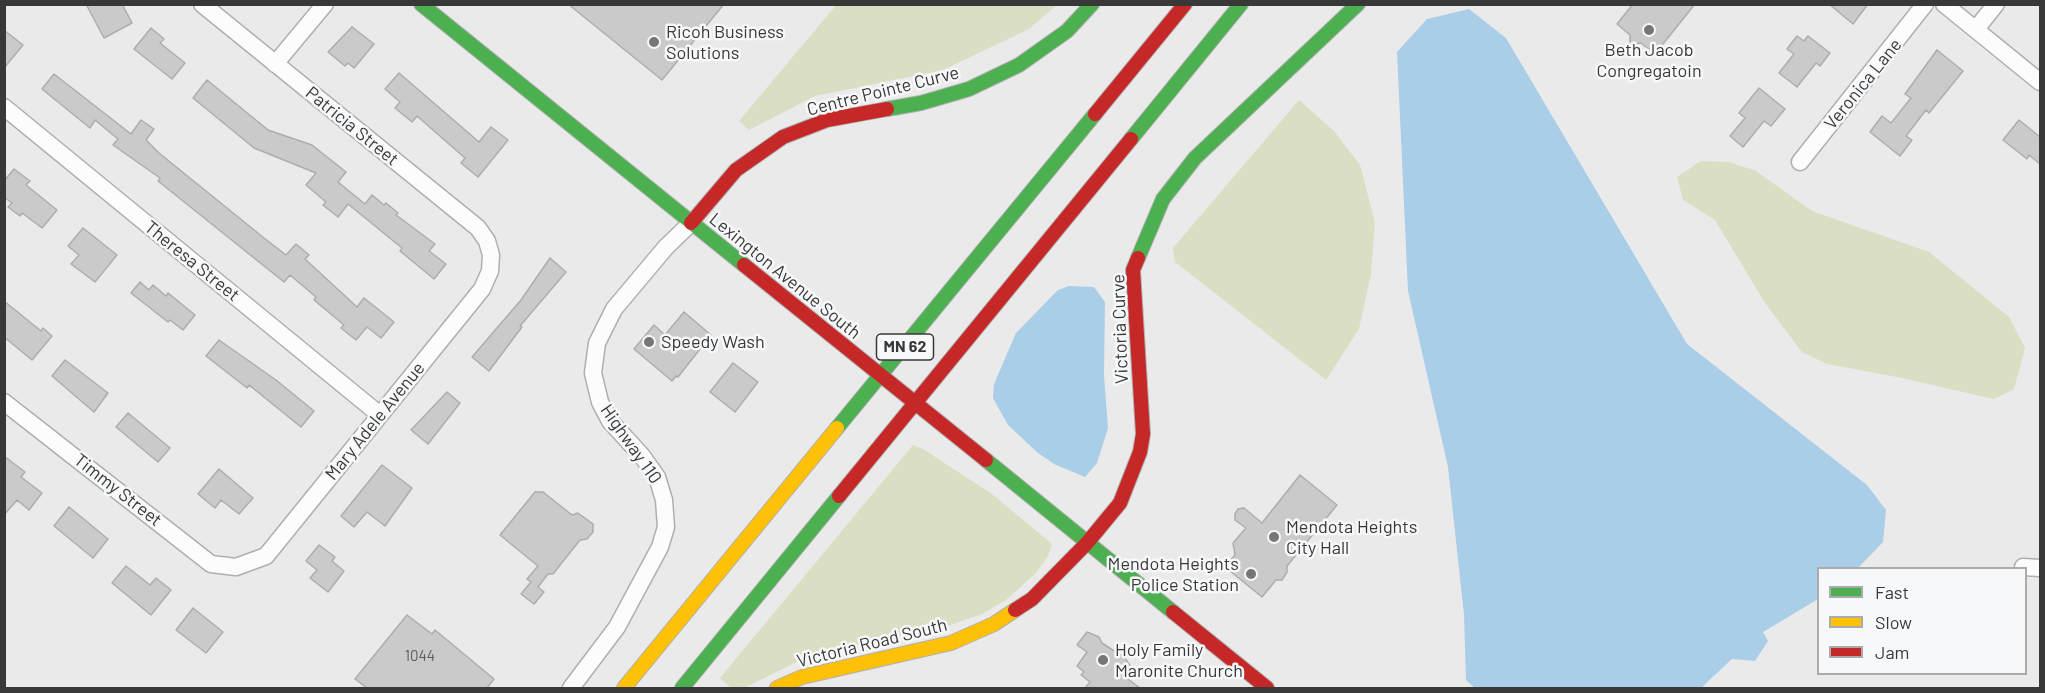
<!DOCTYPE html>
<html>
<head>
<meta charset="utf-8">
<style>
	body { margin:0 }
	#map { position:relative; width:2045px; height:693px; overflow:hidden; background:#eaeaeb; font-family:Barlow,sans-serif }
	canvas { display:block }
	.frame { position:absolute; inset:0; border:6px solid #383839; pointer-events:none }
	.legend { position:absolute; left:1817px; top:567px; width:210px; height:108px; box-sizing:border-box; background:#f7f8f9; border:2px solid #ababac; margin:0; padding:8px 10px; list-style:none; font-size:18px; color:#383839 }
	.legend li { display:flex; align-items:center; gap:12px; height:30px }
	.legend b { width:30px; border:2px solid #ababac }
</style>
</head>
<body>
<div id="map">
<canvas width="2045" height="693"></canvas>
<div class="frame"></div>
<ul class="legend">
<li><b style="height:8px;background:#4caf50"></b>Fast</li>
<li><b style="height:8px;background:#ffc107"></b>Slow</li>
<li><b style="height:8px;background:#c62828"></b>Jam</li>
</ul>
</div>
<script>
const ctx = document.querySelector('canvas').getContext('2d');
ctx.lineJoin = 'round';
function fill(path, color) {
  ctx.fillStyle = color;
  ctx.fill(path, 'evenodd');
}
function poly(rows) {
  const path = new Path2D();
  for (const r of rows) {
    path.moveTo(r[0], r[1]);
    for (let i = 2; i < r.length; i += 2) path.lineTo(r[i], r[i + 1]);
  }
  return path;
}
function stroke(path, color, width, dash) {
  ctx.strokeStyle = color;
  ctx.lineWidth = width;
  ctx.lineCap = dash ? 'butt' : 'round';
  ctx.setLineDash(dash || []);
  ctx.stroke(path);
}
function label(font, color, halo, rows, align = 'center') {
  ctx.font = font + ' Barlow,sans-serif';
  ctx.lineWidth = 5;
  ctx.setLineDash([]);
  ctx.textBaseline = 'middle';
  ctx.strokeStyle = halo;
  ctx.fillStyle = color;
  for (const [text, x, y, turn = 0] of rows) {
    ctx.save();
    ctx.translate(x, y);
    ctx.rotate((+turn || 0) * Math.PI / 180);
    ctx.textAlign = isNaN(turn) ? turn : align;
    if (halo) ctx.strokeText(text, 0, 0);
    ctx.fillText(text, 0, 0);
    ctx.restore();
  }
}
fill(poly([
	[837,4,1057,4,1057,5,1029,29,943,70,815,96,749,130,739,121],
	[1299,100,1334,131,1360,165,1375,222,1371,274,1359,329,1326,380,1175,262,1173,248],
	[1701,161,1729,162,1756,171,1812,211,1929,252,2009,317,2025,348,2014,389,1994,399,1897,377,1827,364,1802,352,1765,303,1715,220,1683,200,1677,177],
	[913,445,923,449,992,494,1052,544,1048,556,1036,573,1006,600,982,614,945,627,813,654,744,688,731,688,720,678]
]), '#dadec3');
fill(poly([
	[1469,9,1506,38,1687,344,1867,485,1886,510,1883,542,1858,568,1818,568,1818,599,1763,632,1768,641,1755,661,1732,659,1701,688,1475,688,1466,680,1464,615,1448,467,1408,291,1397,52,1427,19],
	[1069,286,1094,287,1105,302,1104,375,1108,428,1097,463,1085,477,1054,464,1038,453,1008,425,993,398,994,384,1016,333,1058,290]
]), '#aacee7');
const building = poly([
	[86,4,122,4,132,23,104,38,86,4],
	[568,4,724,4,662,80,568,4],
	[1633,4,1695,4,1655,54,1641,43,1630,45,1630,35,1617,24,1633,4],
	[1829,4,1868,4,1853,24,1829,4],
	[352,27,374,44,354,68,348,63,345,66,328,52,352,27],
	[151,28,164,39,160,43,185,63,172,79,134,49,151,28],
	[4,30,23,45,4,68,4,30],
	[1797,36,1804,41,1808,36,1830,53,1820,66,1816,63,1797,87,1779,73,1794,54,1787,49,1797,36],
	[1937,50,1963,71,1929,113,1926,110,1906,136,1912,140,1900,156,1870,132,1882,116,1891,123,1911,98,1905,94,1937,50],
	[399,73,479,142,491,127,508,140,478,177,461,163,465,158,417,116,412,122,395,108,400,102,385,89,399,73],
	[54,74,131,134,141,120,154,129,146,140,159,153,264,238,286,255,296,244,309,255,305,259,357,307,364,298,394,322,381,338,367,327,356,340,341,328,344,325,314,300,316,297,290,275,284,282,158,181,160,178,113,145,118,139,95,120,90,128,42,89,54,74],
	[207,80,268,130,312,145,346,172,338,182,365,204,372,195,384,205,386,203,398,213,396,215,435,244,429,251,446,264,434,279,400,251,402,248,348,204,338,217,323,205,326,202,306,185,316,173,254,148,193,98,207,80],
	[1759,88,1785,109,1771,126,1764,121,1743,147,1730,136,1745,118,1739,113,1759,88],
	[2019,120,2040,137,2040,164,2029,155,2027,159,2003,140,2019,120],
	[14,169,30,181,26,185,57,210,42,228,22,213,20,216,8,207,12,203,4,197,4,181,14,169],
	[83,228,117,255,95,282,71,264,79,255,68,246,83,228],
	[550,258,566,272,520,326,522,327,489,371,472,357,521,300,550,258],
	[140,282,149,290,153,285,166,296,168,293,195,315,183,330,170,320,168,322,131,293,140,282],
	[4,301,41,331,43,328,52,336,32,360,4,337,4,301],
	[684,312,711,335,678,377,676,376,672,381,634,349,654,325,665,335,684,312],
	[219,340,276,380,314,411,301,427,249,385,247,388,206,356,219,340],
	[65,360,108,393,94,412,52,376,65,360],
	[733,363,758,382,735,412,710,392,733,363],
	[447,392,460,403,428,444,411,430,447,392],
	[128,413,170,448,158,462,116,427,128,413],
	[4,456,25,472,21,477,42,493,29,510,17,500,4,515,4,456],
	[382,465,412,488,385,526,367,512,354,527,341,516,382,465],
	[219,469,253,498,239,514,221,500,215,508,198,494,219,469],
	[1300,475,1337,505,1287,566,1287,572,1282,580,1276,580,1262,597,1225,567,1235,555,1233,543,1246,528,1235,520,1235,514,1238,509,1244,508,1262,523,1300,475],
	[535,492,543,492,572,515,578,513,593,524,593,532,587,539,580,540,553,574,548,574,538,587,544,592,534,604,521,594,531,582,527,579,538,566,500,535,535,492],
	[69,507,108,539,93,558,54,526,69,507],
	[319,545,335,557,332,561,344,571,328,592,310,578,317,570,306,561,319,545],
	[126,566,150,585,156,578,171,590,151,615,112,583,126,566],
	[193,608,223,632,206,653,176,630,193,608],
	[407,615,432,634,435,630,494,679,487,688,367,688,355,679,407,615],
	[1087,632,1099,637,1102,643,1125,658,1131,667,1124,676,1140,688,1085,688,1090,682,1081,675,1084,672,1077,666,1087,652,1077,645,1087,632]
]);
fill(building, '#cacacb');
stroke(building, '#aeadae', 1.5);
const street = poly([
	[1944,4,2040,82],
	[1976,29,1996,4],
	[275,64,325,4],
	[4,107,380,415],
	[1800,162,1925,4],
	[4,402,211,564,236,567,266,556,482,289,490,271,491,255,487,241,478,228,202,4],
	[2023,567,2040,568],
	[571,688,617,627,660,547,666,527,664,500,657,477,642,456,610,421,600,402,593,373,597,343,614,309,666,247,691,223]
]);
const fast = poly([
	[421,4,744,265],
	[887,109,921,103,969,89,1019,65,1067,31,1092,4],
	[1131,139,1241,4],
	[1138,258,1163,199,1195,158,1358,4],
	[837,428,1095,114],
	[986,460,1173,612],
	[682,688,839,496]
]);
const slow = poly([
	[624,688,837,428],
	[777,688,802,677,951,643,994,624,1015,610]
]);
const jam = poly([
	[1095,114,1185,4],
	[691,223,736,170,783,137,827,120,887,109],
	[744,265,986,460],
	[839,496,1131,139],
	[1015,610,1032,599,1087,543,1120,503,1140,452,1143,434,1133,270,1138,258],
	[1173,612,1267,688]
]);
stroke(street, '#afafb0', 19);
stroke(fast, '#afafb0', 16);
stroke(slow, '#afafb0', 16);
stroke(jam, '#afafb0', 16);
stroke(street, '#fcfcfc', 16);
stroke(fast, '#4caf50', 14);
stroke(slow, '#ffc107', 14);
stroke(jam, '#c62828', 14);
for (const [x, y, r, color] of [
	[1649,30,6,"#767677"],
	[654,42,6,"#767677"],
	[649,342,6,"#767677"],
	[1274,537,6,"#767677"],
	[1251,574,6,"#767677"],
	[1103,660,6,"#767677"]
]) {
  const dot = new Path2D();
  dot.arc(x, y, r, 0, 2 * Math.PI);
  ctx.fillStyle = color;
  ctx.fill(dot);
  stroke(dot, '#f7f8f9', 2);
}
label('15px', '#5c5c5e', null, [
	["1044",420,656]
]);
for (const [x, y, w] of [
	[905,347,57]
]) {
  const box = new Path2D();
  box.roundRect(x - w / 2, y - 13, w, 26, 4.5);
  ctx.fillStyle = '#f7f8f9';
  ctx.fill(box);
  stroke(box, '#383839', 1.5);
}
label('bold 16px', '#383839', null, [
	["MN 62",905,347]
]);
label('18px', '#383839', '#f7f8f9', [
	["Ricoh Business",666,32],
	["Solutions",666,53],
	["Beth Jacob",1649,50,"center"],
	["Congregatoin",1649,71,"center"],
	["Speedy Wash",661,342],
	["Mendota Heights",1286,527],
	["City Hall",1286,548],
	["Mendota Heights",1239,564,"right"],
	["Police Station",1239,585,"right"],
	["Holy Family",1115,650],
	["Maronite Church",1115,671]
], 'left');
label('18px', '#383839', '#f7f8f9', [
	["Veronica Lane",1863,84,-51],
	["Centre Pointe Curve",883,91,-14],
	["Patricia Street",352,126,39],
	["Theresa Street",192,261,39],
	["Lexington Avenue South",785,276,39],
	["Victoria Curve",1120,329,-92],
	["Mary Adele Avenue",375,421,-51],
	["Highway 110",631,444,55],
	["Timmy Street",118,490,38],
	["Victoria Road South",872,643,-14]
]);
</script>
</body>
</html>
